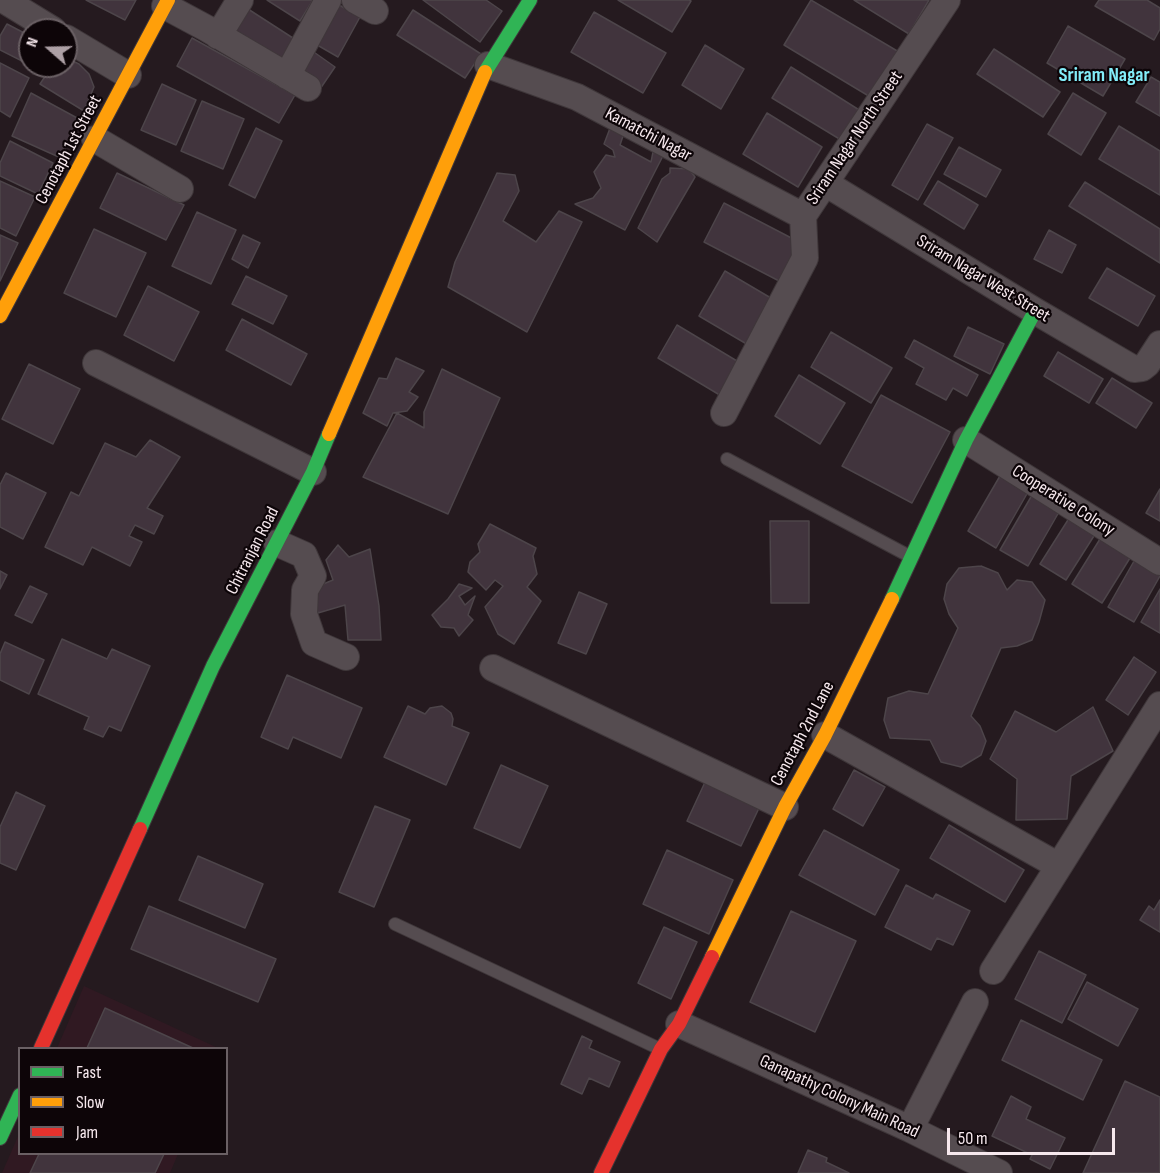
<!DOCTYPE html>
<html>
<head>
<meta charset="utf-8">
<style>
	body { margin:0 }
	#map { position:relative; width:1160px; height:1173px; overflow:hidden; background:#251a1f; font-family:"Sofia Sans Condensed",sans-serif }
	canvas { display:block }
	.legend { position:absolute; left:18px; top:1047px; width:210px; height:108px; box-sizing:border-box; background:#0d0508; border:2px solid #6a6064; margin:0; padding:8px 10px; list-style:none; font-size:18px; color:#f6e8ed }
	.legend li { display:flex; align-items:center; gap:12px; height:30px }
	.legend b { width:30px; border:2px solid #6a6064 }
	.north { position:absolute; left:18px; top:18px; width:60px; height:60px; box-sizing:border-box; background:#0d0508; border:2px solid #6a6064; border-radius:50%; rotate:290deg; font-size:16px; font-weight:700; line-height:24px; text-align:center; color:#f6e8ed }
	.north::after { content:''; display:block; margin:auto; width:21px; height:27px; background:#ada0a5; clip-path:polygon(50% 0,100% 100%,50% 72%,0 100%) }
	.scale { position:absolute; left:947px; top:1128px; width:168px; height:27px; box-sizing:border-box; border:3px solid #f6e8ed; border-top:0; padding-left:8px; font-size:18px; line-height:21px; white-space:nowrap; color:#f6e8ed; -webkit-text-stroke:4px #0d0508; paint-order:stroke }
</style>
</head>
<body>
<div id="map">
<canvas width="1160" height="1173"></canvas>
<ul class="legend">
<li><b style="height:8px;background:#30b455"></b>Fast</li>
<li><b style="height:8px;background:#ff9f0a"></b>Slow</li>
<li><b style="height:8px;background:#e5322d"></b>Jam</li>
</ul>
<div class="north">N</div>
<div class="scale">50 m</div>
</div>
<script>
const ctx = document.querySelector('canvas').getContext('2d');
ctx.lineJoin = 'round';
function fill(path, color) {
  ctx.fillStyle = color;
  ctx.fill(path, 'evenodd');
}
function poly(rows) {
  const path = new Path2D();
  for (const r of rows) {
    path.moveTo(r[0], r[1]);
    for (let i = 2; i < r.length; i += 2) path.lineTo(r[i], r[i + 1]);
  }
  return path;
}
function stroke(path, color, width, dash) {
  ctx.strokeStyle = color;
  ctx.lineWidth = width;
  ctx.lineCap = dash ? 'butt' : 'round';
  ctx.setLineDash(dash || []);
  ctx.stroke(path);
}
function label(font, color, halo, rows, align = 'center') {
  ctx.font = font + ' "Sofia Sans Condensed",sans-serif';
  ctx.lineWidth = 4.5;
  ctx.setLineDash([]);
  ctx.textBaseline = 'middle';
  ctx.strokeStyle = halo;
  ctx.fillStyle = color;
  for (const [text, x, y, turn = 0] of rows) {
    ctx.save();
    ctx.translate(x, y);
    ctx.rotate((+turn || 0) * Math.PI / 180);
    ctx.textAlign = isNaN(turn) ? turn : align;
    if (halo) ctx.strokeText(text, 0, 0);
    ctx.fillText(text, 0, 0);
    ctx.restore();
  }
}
fill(poly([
	[84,986,218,1048,57,1048],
	[19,1134,20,1154,178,1154,170,1173,2,1173]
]), '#301922');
const building = poly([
	[86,0,136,0,125,20,86,0],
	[267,0,313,0,300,21,267,0],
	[423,0,486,0,502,11,480,42,423,0],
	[618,0,689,0,691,1,672,32,618,0],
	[811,0,899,52,872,98,784,45,811,0],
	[854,0,929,0,909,34,854,0],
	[1099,0,1147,0,1160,8,1160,29,1154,40,1095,6,1099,0],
	[334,2,360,17,338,57,312,42,334,2],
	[248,9,296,40,279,66,231,36,248,9],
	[413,10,481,54,465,78,397,35,413,10],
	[594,12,666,53,643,93,571,52,594,12],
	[7,24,30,36,30,65,0,50,0,36,7,24],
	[1068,26,1125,59,1103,96,1047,63,1068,26],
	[192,38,295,95,279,123,177,66,192,38],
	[705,45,744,69,721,109,682,85,705,45],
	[994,49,1060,92,1043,117,977,74,994,49],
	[311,50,335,67,320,89,296,72,311,50],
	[66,58,79,64,89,74,94,87,84,111,40,84,52,66,66,66,66,58],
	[0,63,29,78,10,117,0,111,0,63],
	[791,67,864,113,846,143,772,98,791,67],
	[1151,77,1160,82,1160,116,1136,102,1151,77],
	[162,84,196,100,176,145,141,130,162,84],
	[31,93,79,119,61,158,12,136,31,93],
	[1073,93,1106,113,1081,155,1048,134,1073,93],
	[202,101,244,119,223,169,181,151,202,101],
	[767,113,822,147,798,187,743,154,767,113],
	[612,123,624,133,620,145,651,162,653,152,642,141,666,150,625,230,575,204,593,198,601,188,594,172,606,155,615,157,613,150,604,144,612,123],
	[927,124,953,138,918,200,892,185,927,124],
	[1119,126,1160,151,1160,195,1099,159,1119,126],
	[256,128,282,141,255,198,229,185,256,128],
	[10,141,53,163,38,194,0,176,0,163,10,141],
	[959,147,1001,170,986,197,944,174,959,147],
	[670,168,689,169,695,177,657,242,638,228,662,179,670,173,670,168],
	[117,173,184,205,166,240,100,208,117,173],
	[497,173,515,175,519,191,503,221,536,242,559,211,582,222,527,332,448,287,455,262,497,173],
	[0,181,35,197,16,236,0,228,0,181],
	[938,181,978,205,964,229,924,204,938,181],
	[1085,182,1160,229,1160,263,1069,206,1085,182],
	[724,203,803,244,783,283,704,242,724,203],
	[197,212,236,230,211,284,172,266,197,212],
	[94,229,146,253,116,317,64,293,94,229],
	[1049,230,1076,245,1062,273,1034,259,1049,230],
	[0,235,18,243,0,281,0,235],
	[243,235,260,243,248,268,232,259,243,235],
	[1107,268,1155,296,1138,326,1089,298,1107,268],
	[725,271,776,301,750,346,699,316,725,271],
	[246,276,287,296,273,324,232,304,246,276],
	[148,286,199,312,174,361,124,335,148,286],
	[242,319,307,354,291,385,226,350,242,319],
	[677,325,742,364,723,397,658,358,677,325],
	[968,327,1004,344,990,374,954,356,968,327],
	[831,332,892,368,871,403,811,367,831,332],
	[914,340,978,375,967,396,953,388,946,400,916,384,924,368,905,357,914,340],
	[1058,352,1103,379,1089,403,1044,376,1058,352],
	[396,358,424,371,409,392,418,397,407,411,393,413,387,426,363,413,379,378,387,379,396,358],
	[29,364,80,389,53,444,2,419,29,364],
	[442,369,500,398,448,514,363,477,397,413,424,428,424,412,442,369],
	[799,375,845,403,820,444,775,416,799,375],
	[1112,378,1152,403,1136,428,1096,403,1112,378],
	[881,395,950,432,912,503,842,466,881,395],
	[150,440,180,457,147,508,163,516,154,534,135,525,129,536,142,542,130,566,92,547,83,565,45,547,71,492,79,496,105,443,136,457,150,440],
	[1004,469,1032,485,996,548,968,531,1004,469],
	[6,473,46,493,23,539,0,527,0,485,6,473],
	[1160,489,1160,521,1146,513,1160,489],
	[1035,490,1063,505,1028,566,1000,550,1035,490],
	[1073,512,1099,528,1066,580,1040,564,1073,512],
	[770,521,809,521,809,603,771,603,770,521],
	[490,524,536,548,533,556,537,574,527,587,541,601,514,644,498,634,485,607,503,586,495,580,486,590,468,572,470,562,480,552,478,544,490,524],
	[1100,539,1130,558,1102,603,1072,584,1100,539],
	[338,545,349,557,370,549,379,606,381,640,348,640,345,605,318,613,311,589,333,580,326,560,338,545],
	[1138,554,1160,566,1160,576,1134,622,1108,607,1138,554],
	[981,566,998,573,1007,590,1017,580,1032,582,1045,600,1039,622,1032,640,1017,646,1001,648,971,716,980,726,986,741,981,755,961,767,941,762,930,740,890,738,884,720,888,698,909,691,928,694,958,628,949,614,944,599,947,584,959,568,981,566],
	[0,571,7,575,0,589,0,571],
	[459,584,472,588,459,596,465,605,475,596,468,615,473,620,459,636,454,628,441,627,432,615,448,599,459,584],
	[30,586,47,594,32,623,15,615,30,586],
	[1160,589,1160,633,1141,622,1160,589],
	[579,592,607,604,586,654,558,643,579,592],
	[62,639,107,659,112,649,150,666,121,731,109,726,103,737,84,729,89,717,38,694,62,639],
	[5,642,44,660,29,694,0,680,0,654,5,642],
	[1134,657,1156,672,1128,715,1106,700,1134,657],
	[287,675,362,708,341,758,293,737,288,749,261,737,287,675],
	[408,706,425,714,430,708,442,706,451,713,453,719,452,726,469,733,446,785,384,757,408,706],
	[1093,707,1113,751,1071,776,1067,819,1016,820,1017,779,990,759,1015,711,1056,732,1093,707],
	[501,765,548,786,520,848,474,828,501,765],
	[854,770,885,787,863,826,833,809,854,770],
	[706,780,760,806,741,846,687,821,706,780],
	[16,792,45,806,16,870,0,863,0,827,16,792],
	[375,806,410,820,374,907,339,892,375,806],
	[949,825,1024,870,1005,902,930,858,949,825],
	[824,830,899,870,875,915,799,875,824,830],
	[667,850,733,880,709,934,643,904,667,850],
	[198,856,263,884,245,928,179,900,198,856],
	[906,885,933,899,936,894,970,911,953,945,937,938,931,950,885,927,906,885],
	[1160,900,1160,932,1140,920,1149,906,1154,910,1160,900],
	[149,906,276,959,258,1002,131,949,149,906],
	[791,911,856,941,815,1032,750,1002,791,911],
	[664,927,697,942,671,999,638,983,664,927],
	[1039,951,1086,975,1062,1023,1015,999,1039,951],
	[1087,982,1138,1009,1118,1046,1068,1019,1087,982],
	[105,1008,193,1048,87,1048,105,1008],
	[1021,1020,1102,1060,1083,1100,1002,1060,1021,1020],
	[582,1036,592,1041,589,1048,620,1062,609,1087,589,1078,582,1094,561,1084,582,1036],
	[1125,1081,1160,1097,1160,1173,1083,1173,1125,1081],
	[1011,1096,1031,1107,1026,1119,1065,1138,1050,1169,1030,1159,1032,1155,992,1136,1011,1096],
	[808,1150,827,1158,826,1162,849,1173,798,1173,808,1150],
	[39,1154,164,1154,155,1173,30,1173,39,1154]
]);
fill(building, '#41343d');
stroke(building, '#4d454a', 1.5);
const lane = poly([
	[727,459,911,557],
	[395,924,660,1049]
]);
const street = poly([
	[4,0,53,30],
	[355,0,375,11],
	[165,6,206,28,308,88],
	[218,36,240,0],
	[66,38,128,75],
	[488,65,577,97,803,216],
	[287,76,328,0],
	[95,139,180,189],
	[825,183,1035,311,1134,369,1142,368,1147,364,1160,344],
	[96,363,313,472],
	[724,413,805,258,803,216,947,0],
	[966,440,1160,562],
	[277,543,304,555,313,576,305,590,304,614,314,643,346,657],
	[493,668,785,807],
	[825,735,1059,866,1160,705],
	[993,971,1059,866],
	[679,1024,910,1129,999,1173],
	[910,1129,975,1002]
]);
const fast = poly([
	[485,72,530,0],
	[892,599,966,440,1035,311],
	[140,829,213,666,313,472,329,434],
	[0,1138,20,1095]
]);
const slow = poly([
	[0,316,168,0],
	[329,434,485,72],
	[712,957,785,807,825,735,892,599]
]);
const jam = poly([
	[41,1048,140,829],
	[601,1173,661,1049,679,1024,712,957]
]);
stroke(lane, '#3f373a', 14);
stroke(street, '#3f373a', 28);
stroke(fast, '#3f373a', 16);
stroke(slow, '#3f373a', 16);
stroke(jam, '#3f373a', 16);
stroke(lane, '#554c50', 12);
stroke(street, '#554c50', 26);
stroke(fast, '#30b455', 14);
stroke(slow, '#ff9f0a', 14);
stroke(jam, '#e5322d', 14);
label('18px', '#f6e8ed', '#0d0508', [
	["Kamatchi Nagar",648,135,28],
	["Sriram Nagar North Street",855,138,-56],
	["Cenotaph 1st Street",69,150,-62],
	["Sriram Nagar West Street",983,279,31],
	["Cooperative Colony",1063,501,32],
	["Chitranjan Road",253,551,-63],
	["Cenotaph 2nd Lane",803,734,-62],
	["Ganapathy Colony Main Road",839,1097,25]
]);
label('bold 20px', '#83edf9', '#0d0508', [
	["Sriram Nagar",1104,76]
]);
</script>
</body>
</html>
